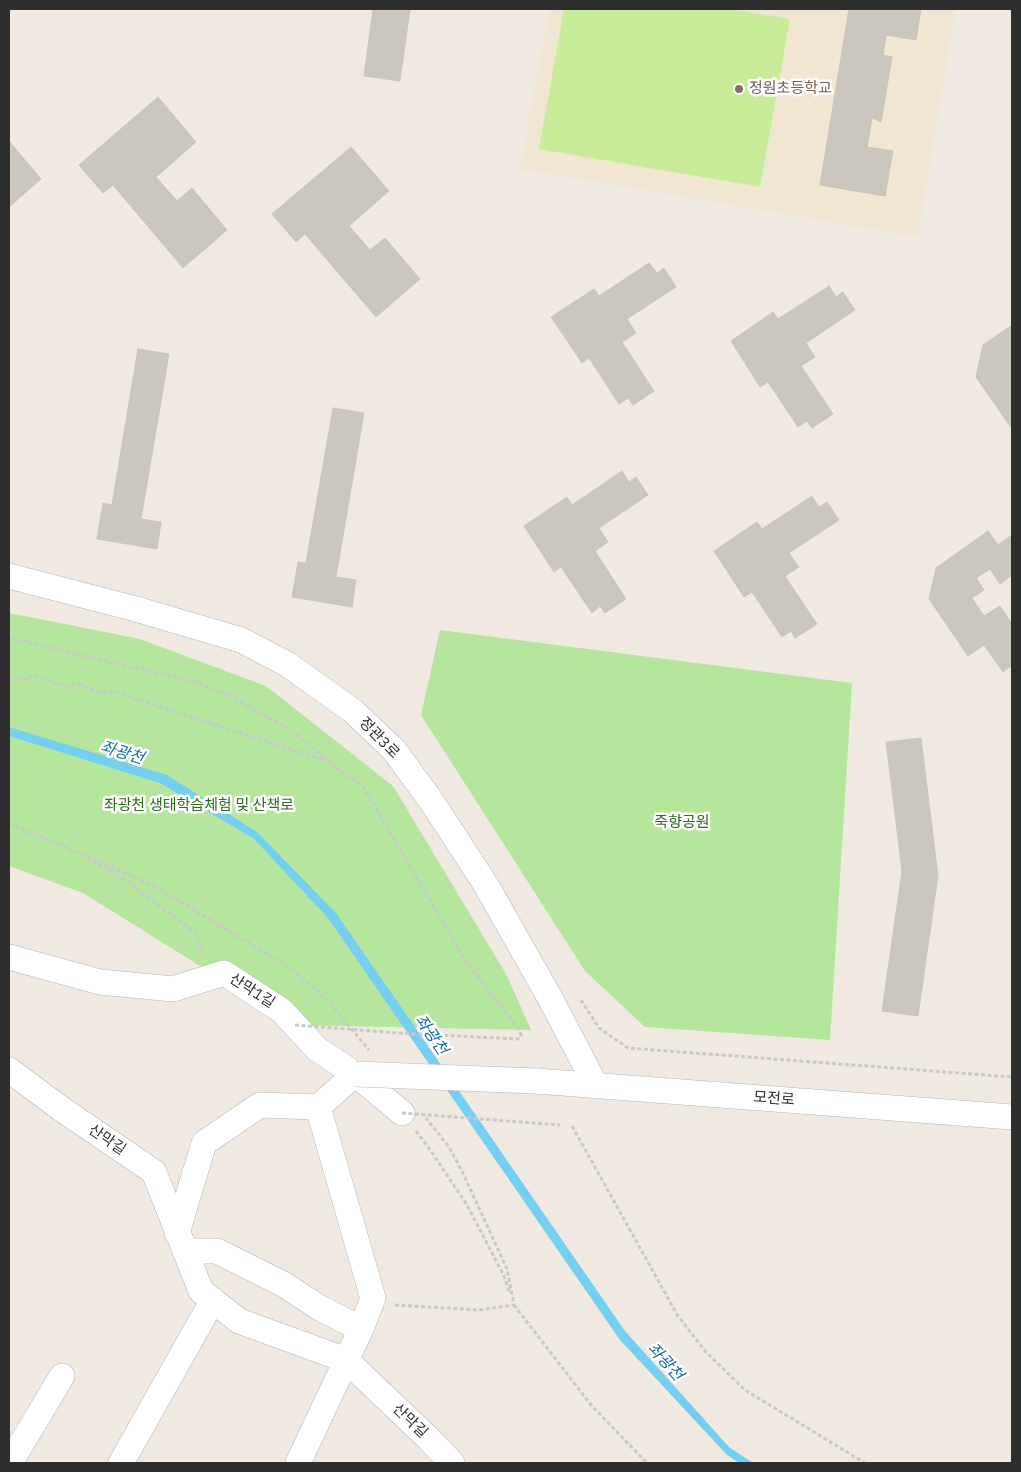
<!DOCTYPE html>
<html>
<head>
<meta charset="utf-8">
<style>
	body { margin:0 }
	#map { position:relative; width:1021px; height:1472px; overflow:hidden; background:#efe9e1; font-family:"IBM Plex Sans",sans-serif }
	canvas { display:block }
	.frame { position:absolute; inset:0; border:10px solid #2e2e2e; pointer-events:none }
</style>
</head>
<body>
<div id="map">
<canvas width="1021" height="1472"></canvas>
<div class="frame"></div>
</div>
<script>
const ctx = document.querySelector('canvas').getContext('2d');
ctx.lineJoin = 'round';
function fill(path, color) {
  ctx.fillStyle = color;
  ctx.fill(path, 'evenodd');
}
function poly(rows) {
  const path = new Path2D();
  for (const r of rows) {
    path.moveTo(r[0], r[1]);
    for (let i = 2; i < r.length; i += 2) path.lineTo(r[i], r[i + 1]);
  }
  return path;
}
function stroke(path, color, width, dash) {
  ctx.strokeStyle = color;
  ctx.lineWidth = width;
  ctx.lineCap = dash ? 'butt' : 'round';
  ctx.setLineDash(dash || []);
  ctx.stroke(path);
}
function label(font, color, halo, rows, align = 'center') {
  ctx.font = font + ' "IBM Plex Sans","Noto Sans KR",sans-serif';
  ctx.lineWidth = 5;
  ctx.setLineDash([]);
  ctx.textBaseline = 'middle';
  ctx.strokeStyle = halo;
  ctx.fillStyle = color;
  for (const [text, x, y, turn = 0] of rows) {
    ctx.save();
    ctx.translate(x, y);
    ctx.rotate((+turn || 0) * Math.PI / 180);
    ctx.textAlign = isNaN(turn) ? turn : align;
    if (halo) ctx.strokeText(text, 0, 0);
    ctx.fillText(text, 0, 0);
    ctx.restore();
  }
}
fill(poly([
	[549,9,956,9,918,237,520,169]
]), '#f0e6d1');
fill(poly([
	[9,613,140,639,266,686,393,786,506,974,531,1030,295,1025,83,893,9,866],
	[440,630,852,683,830,1040,645,1027,585,971,421,715]
]), '#b6e59e');
fill(poly([
	[564,9,729,9,790,19,760,187,539,149]
]), '#c9ec9a');
fill(poly([
	[9,727,167,775,257,832,336,913,625,1331,729,1447,753,1463,739,1463,727,1455,620,1340,328,918,254,839,160,783,9,736]
]), '#75cff0');
const building = poly([
	[373,9,410,9,400,81,364,76,373,9],
	[849,9,921,9,916,40,886,35,883,55,892,57,881,122,872,118,867,147,893,151,885,196,820,185,849,9],
	[158,97,196,142,156,177,177,201,192,188,227,230,183,268,113,185,103,193,79,165,158,97],
	[9,141,41,179,9,207,9,141],
	[351,147,389,191,349,226,370,250,385,238,420,279,376,317,305,234,296,242,272,214,351,147],
	[649,263,657,273,664,268,676,287,627,319,636,333,622,342,654,391,633,405,628,398,619,404,589,358,582,363,551,317,594,289,599,296,649,263],
	[829,286,836,297,843,292,855,310,806,343,815,357,801,366,833,414,812,428,807,421,798,427,768,382,760,387,731,341,773,312,778,319,829,286],
	[1012,325,1012,429,976,377,983,345,1012,325],
	[138,349,169,354,141,519,161,522,157,549,97,539,103,503,112,505,138,349],
	[333,408,364,413,336,577,356,580,352,607,292,597,298,562,306,563,333,408],
	[622,471,629,482,636,477,648,495,599,528,608,542,595,551,626,599,605,613,600,606,592,613,561,567,554,572,524,526,567,497,572,505,622,471],
	[812,496,819,507,827,502,839,520,789,553,799,567,785,576,817,624,795,638,791,631,782,637,752,592,744,597,714,551,757,522,762,529,812,496],
	[988,531,998,545,1012,535,1012,575,1000,584,990,569,976,578,984,590,972,598,984,616,1000,606,1012,624,1012,665,1003,672,984,645,968,656,929,599,936,568,988,531],
	[921,738,938,876,918,1016,882,1011,902,871,886,742,921,738]
]);
fill(building, '#cbc7bf');
stroke(building, '#cbc5ba', 1);
const minor = poly([
	[9,576,136,609,241,640,287,664,353,711,394,750,432,802,486,885,550,998,596,1086],
	[9,957,100,982,173,989,224,973,282,1011,317,1049,355,1074,402,1113],
	[9,1070,63,1110,154,1172,201,1291,239,1321,346,1360,427,1437,452,1463],
	[536,1081,1012,1117],
	[177,1233,204,1143,260,1105,318,1107],
	[185,1251,217,1251,283,1284,320,1308,361,1329],
	[10,1463,62,1376],
	[121,1463,213,1300],
	[298,1463,361,1329,373,1298,318,1107,355,1074]
]);
stroke(minor, '#b4b7c1', 26);
stroke(poly([
	[9,638,199,683,230,696,292,731,342,772,362,785,466,961,520,1031],
	[9,680,15,680,34,676,68,687,78,684,101,693,115,692,324,760],
	[9,824,75,851],
	[75,851,156,887,292,969,328,1001,369,1050],
	[87,858,128,882,197,934,203,956],
	[581,1000,599,1028,628,1048,1012,1077],
	[572,1126,678,1316,706,1352,745,1390,865,1463],
	[416,1131,431,1151,467,1205,504,1276,510,1294],
	[395,1305,479,1310,514,1305,507,1269,462,1171,449,1147,426,1118],
	[514,1305,591,1405,647,1463]
]), '#c9c9c9', 3, [4, 2.5]);
stroke(minor, '#fff', 25);
const minorBridge = poly([
	[355,1074,536,1081]
]);
stroke(minorBridge, '#b4b7c1', 26, []);
stroke(poly([
	[295,1025,397,1033,518,1039,521,1036,520,1031],
	[402,1113,560,1125]
]), '#c9c9c9', 3, [4, 2.5]);
stroke(minorBridge, '#fff', 25);
for (const [x, y, r, color] of [
	[739,89,5,"#8d6e63"]
]) {
  const dot = new Path2D();
  dot.arc(x, y, r, 0, 2 * Math.PI);
  ctx.fillStyle = color;
  ctx.fill(dot);
  stroke(dot, '#fff', 2);
}
label('15px', '#785e54', '#fff', [
	["정원초등학교",749,89]
], 'left');
label('15px', '#2e2e2e', '#fff', [
	["정관3로",379,738,46],
	["산막1길",252,991,33],
	["모전로",774,1099,4],
	["산막길",107,1140,34],
	["산막길",410,1421,44]
]);
label('15px', '#2c6e1b', '#fff', [
	["좌광천 생태학습체험 및 산책로",199,806],
	["죽향공원",682,823]
]);
label('italic 16px', '#0d6fa3', '#fff', [
	["좌광천",122,753,17],
	["좌광천",431,1035,55],
	["좌광천",665,1362,48]
]);
</script>
</body>
</html>
